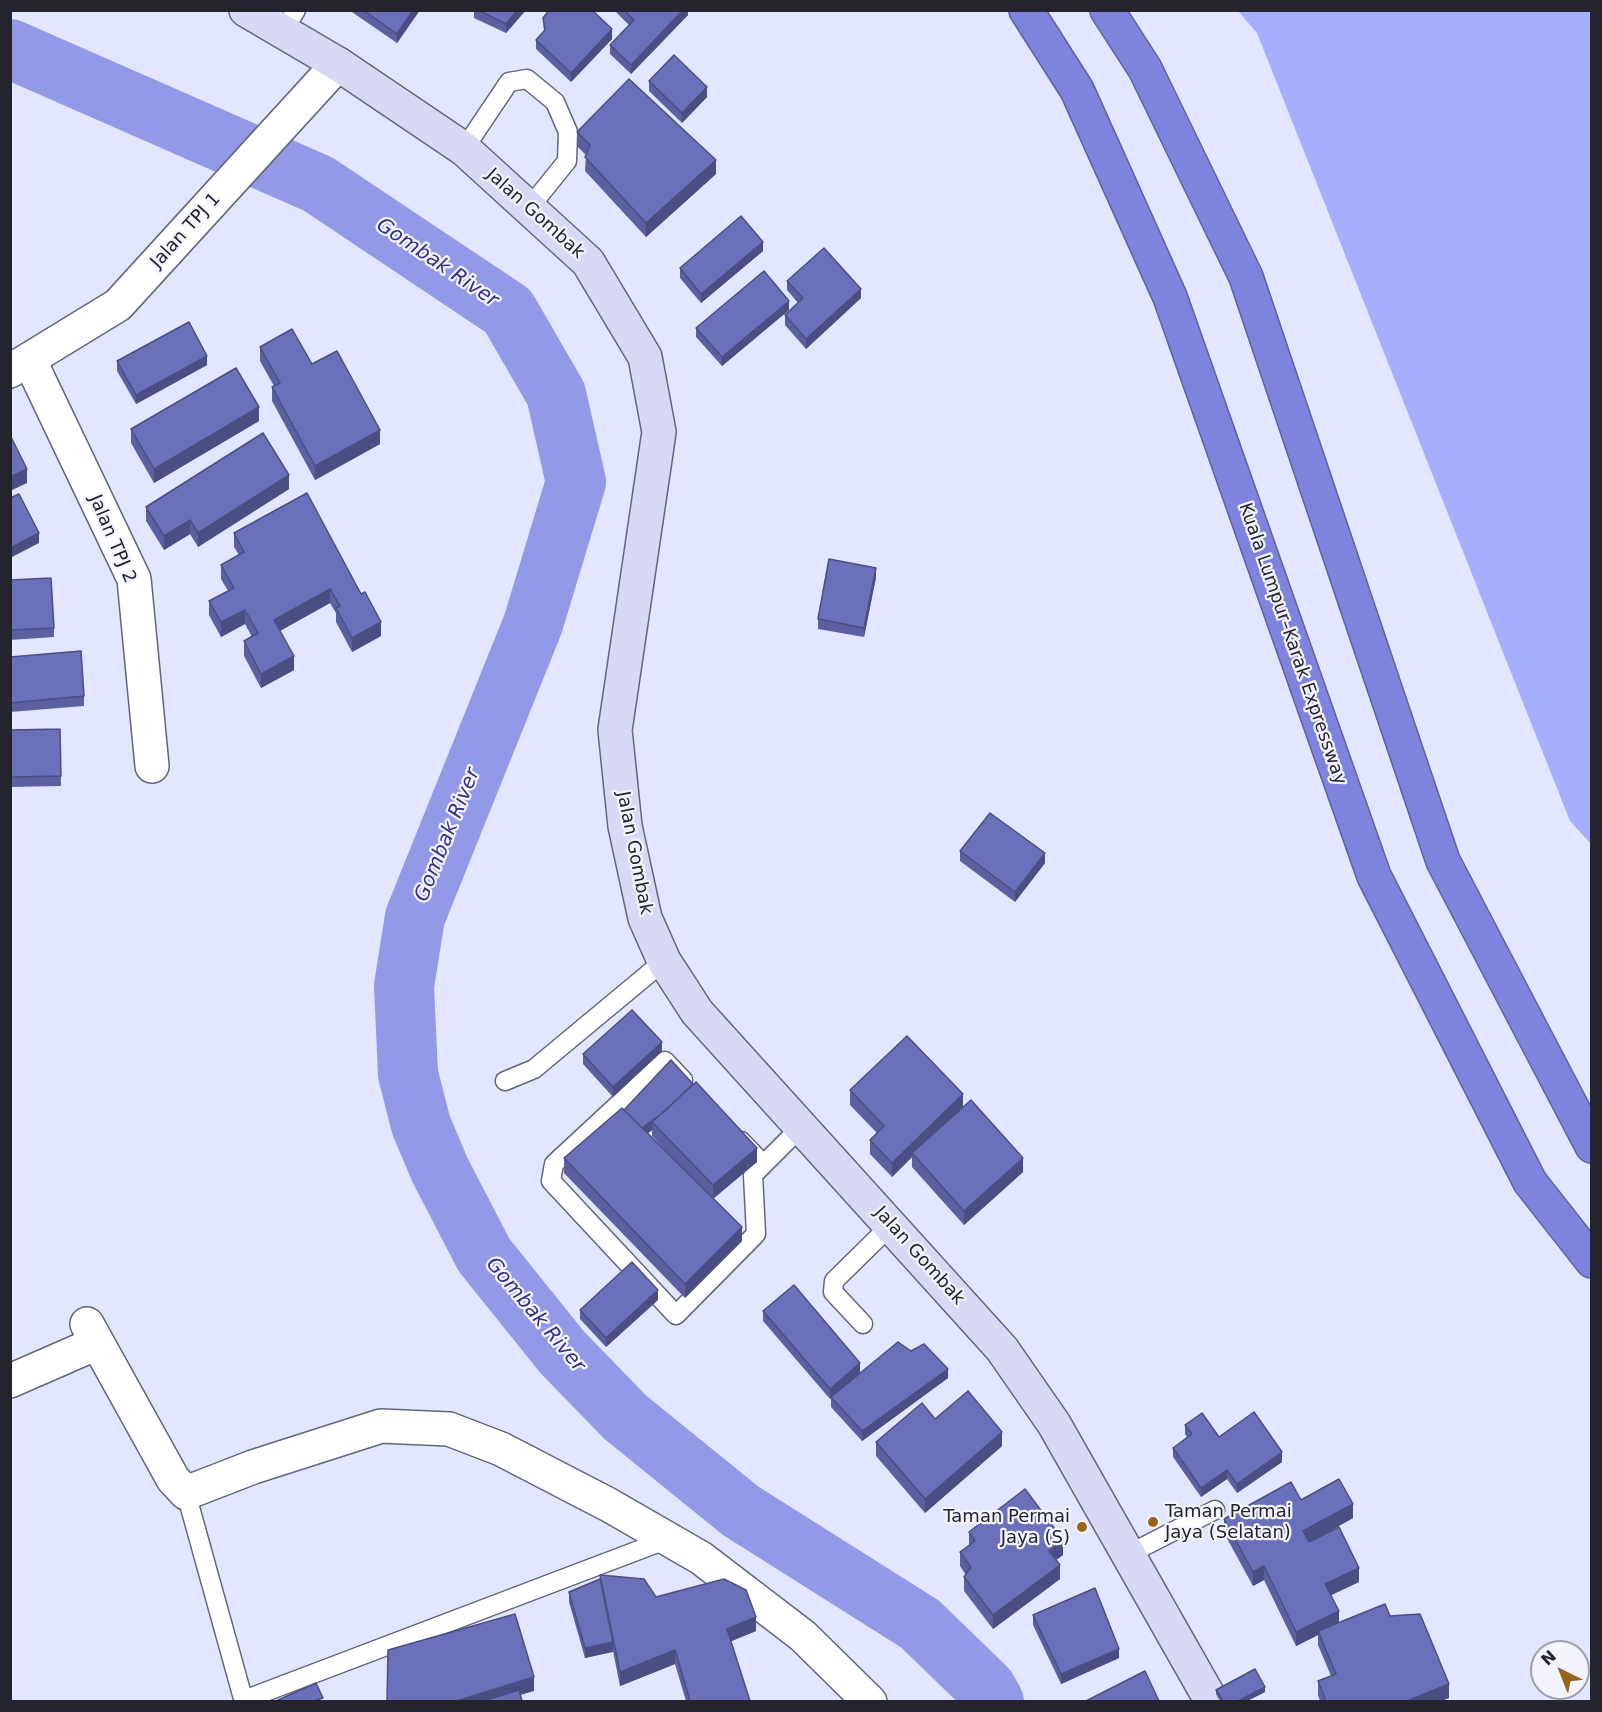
<!DOCTYPE html>
<html>
<head>
<meta charset="utf-8">
<style>
	body { margin:0 }
	#map { position:relative; width:1602px; height:1712px; overflow:hidden; background:#e2e6ff; font-family:"DejaVu Sans",sans-serif }
	canvas { display:block }
	.frame { position:absolute; inset:0; border:12px solid #23242d; pointer-events:none }
	.north { position:absolute; left:1530px; top:1640px; width:60px; height:60px; box-sizing:border-box; background:#f3f4fe; border:2px solid #a0a1aa; border-radius:50%; rotate:317deg; font-size:16px; font-weight:700; line-height:24px; text-align:center; color:#23242d }
	.north::after { content:''; display:block; margin:auto; width:21px; height:27px; background:#98631a; clip-path:polygon(50% 0,100% 100%,50% 72%,0 100%) }
</style>
</head>
<body>
<div id="map">
<canvas width="1602" height="1712"></canvas>
<div class="frame"></div>
<div class="north">N</div>
</div>
<script>
const ctx = document.querySelector('canvas').getContext('2d');
ctx.lineJoin = 'round';
function fill(path, color) {
  ctx.fillStyle = color;
  ctx.fill(path, 'evenodd');
}
function poly(rows) {
  const path = new Path2D();
  for (const r of rows) {
    path.moveTo(r[0], r[1]);
    for (let i = 2; i < r.length; i += 2) path.lineTo(r[i], r[i + 1]);
  }
  return path;
}
function stroke(path, color, width, dash) {
  ctx.strokeStyle = color;
  ctx.lineWidth = width;
  ctx.lineCap = dash ? 'butt' : 'round';
  ctx.setLineDash(dash || []);
  ctx.stroke(path);
}
function label(font, color, halo, rows, align = 'center') {
  ctx.font = font + ' "DejaVu Sans",sans-serif';
  ctx.lineWidth = 4.5;
  ctx.setLineDash([]);
  ctx.textBaseline = 'middle';
  ctx.strokeStyle = halo;
  ctx.fillStyle = color;
  for (const [text, x, y, turn = 0] of rows) {
    ctx.save();
    ctx.translate(x, y);
    ctx.rotate((+turn || 0) * Math.PI / 180);
    ctx.textAlign = isNaN(turn) ? turn : align;
    if (halo) ctx.strokeText(text, 0, 0);
    ctx.fillText(text, 0, 0);
    ctx.restore();
  }
}
fill(poly([
	[1238,11,1591,11,1591,844,1570,821,1257,33]
]), '#a6aefe');
stroke(poly([
	[10,49,318,184,508,311,556,394,576,482,533,624,415,917,404,986,408,1074,421,1125,440,1170,484,1255,562,1352,625,1417,741,1511,920,1624,986,1688,994,1702]
]), '#9299e7', 60);
const lane = poly([
	[282,33,296,10],
	[464,149,509,82,527,79,555,102,568,132,567,161,529,208],
	[683,1080,665,1061,554,1164,551,1181,676,1315,756,1234,753,1175,803,1125],
	[505,1081,534,1069,664,961],
	[741,1141,763,1164],
	[863,1324,833,1292,834,1281,891,1225],
	[186,1493,244,1702],
	[1129,1554,1215,1510],
	[244,1700,668,1539]
]);
const street = poly([
	[30,361,134,579,152,766],
	[10,371,118,305,338,64],
	[87,1324,173,1479,186,1493,253,1467,381,1426,449,1429,501,1449,609,1505,701,1558,803,1636,870,1702],
	[10,1381,97,1343]
]);
const secondary = poly([
	[246,10,338,64,464,149,588,262,645,357,659,432,615,730,625,826,645,918,664,961,697,1012,1002,1349,1054,1424,1212,1702]
]);
const highway = poly([
	[1026,10,1077,90,1170,297,1374,876,1530,1182,1592,1261],
	[1107,10,1145,69,1246,277,1443,861,1592,1146]
]);
stroke(lane, '#63667b', 21);
stroke(street, '#63667b', 36);
stroke(secondary, '#63667b', 36);
stroke(highway, '#5e629f', 36);
stroke(lane, '#fff', 18);
stroke(street, '#fff', 33);
stroke(secondary, '#d8daf5', 33);
stroke(highway, '#7e84dd', 33);
fill(poly([
	[349,10,420,10,397,43],
	[474,10,526,10,506,33,474,18],
	[616,10,688,10,688,15,631,74,610,54,610,45,629,25,616,12],
	[543,18,612,39,571,82,536,49,536,40,544,32],
	[649,81,707,97,682,123,649,91],
	[577,132,716,174,646,237,585,171,586,155,577,146],
	[763,251,701,303,680,278,680,268],
	[787,281,861,298,806,349,785,325,785,315,798,303,787,290],
	[789,310,722,366,696,337,696,328],
	[260,347,312,364,380,444,315,480,272,401,272,387,274,386,260,361],
	[117,361,207,365,136,404,117,371],
	[259,421,154,483,131,443,131,429],
	[289,489,198,547,190,534,164,550,146,521,146,507],
	[307,493,381,636,352,652,336,622,336,613,330,603,280,631,294,670,261,688,244,656,244,641,252,637,245,624,221,637,209,615,209,601,228,591,221,579,221,565,239,555,234,547,234,533],
	[876,577,864,637,818,629,818,619],
	[10,580,54,628,54,637,10,640],
	[10,657,84,696,84,706,10,712],
	[60,729,61,786,10,787,10,730],
	[960,851,1045,863,1015,902,960,861],
	[662,1051,613,1097,583,1064,583,1054],
	[850,1090,963,1107,1023,1172,964,1225,912,1167,912,1157,892,1177,870,1154,870,1140,877,1133,850,1105],
	[624,1110,757,1162,713,1198,742,1241,685,1298,564,1173,564,1158],
	[652,1130,652,1136,683,1169,648,1133],
	[658,1300,606,1347,580,1319,580,1310],
	[763,1311,860,1373,948,1378,862,1441,831,1407,831,1398,830,1399,763,1321],
	[935,1419,1002,1446,925,1513,876,1456,876,1442],
	[1185,1425,1219,1437,1282,1462,1237,1493,1227,1479,1201,1497,1173,1457,1173,1448,1187,1437,1185,1434],
	[1301,1500,1353,1518,1317,1538,1359,1582,1331,1595,1339,1623,1390,1616,1449,1698,1441,1701,1320,1701,1318,1695,1318,1681,1331,1676,1318,1645,1318,1635,1296,1646,1264,1580,1253,1586,1224,1533,1224,1519],
	[969,1532,1063,1555,1056,1560,1060,1579,993,1629,964,1591,964,1577,966,1575,960,1566,960,1552,969,1546],
	[600,1575,656,1597,756,1631,731,1641,750,1701,686,1701,675,1664,620,1686,613,1651,585,1658,569,1602,569,1592,600,1579],
	[1033,1615,1119,1658,1061,1684,1033,1625],
	[1216,1690,1265,1692,1247,1701,1220,1701,1216,1694]
]), '#5c60a1');
fill(poly([
	[413,10,420,10,397,43,397,34],
	[517,10,526,10,506,33,506,24],
	[683,10,688,10,688,15,631,74,631,65],
	[612,29,612,39,571,82,571,73],
	[707,87,707,97,682,123,682,113],
	[716,160,716,174,646,237,646,223],
	[763,242,763,251,701,303,701,294],
	[861,289,861,298,806,349,806,339],
	[789,301,789,310,722,366,722,357],
	[207,356,207,365,136,404,136,395],
	[259,407,259,421,154,483,154,469],
	[380,430,380,444,315,480,315,466],
	[27,469,27,483,10,491,10,477],
	[289,475,289,489,198,547,198,533],
	[190,520,190,534,164,550,164,536],
	[39,533,39,543,10,558,10,548],
	[876,568,876,577,864,637,864,628],
	[330,589,330,603,274,634,274,620],
	[245,610,245,624,221,637,221,622],
	[381,622,381,636,352,652,352,638],
	[294,656,294,670,261,688,261,674],
	[1045,853,1045,863,1015,902,1015,892],
	[662,1042,662,1051,613,1097,613,1087],
	[696,1087,652,1122,652,1130,641,1139,641,1129],
	[963,1094,963,1108,912,1153,912,1157,892,1177,892,1163],
	[757,1148,757,1162,713,1199,713,1185],
	[1023,1158,1023,1172,964,1225,964,1211],
	[742,1227,742,1241,685,1298,685,1284],
	[658,1290,658,1300,606,1347,606,1338],
	[860,1363,860,1373,830,1399,830,1389],
	[948,1369,948,1378,862,1441,862,1431],
	[1002,1432,1002,1446,925,1513,925,1499],
	[1282,1452,1282,1462,1237,1493,1237,1484],
	[1227,1470,1227,1479,1201,1497,1201,1488],
	[1353,1504,1353,1518,1303,1546,1303,1531],
	[1063,1540,1063,1555,1049,1565,1049,1551],
	[1060,1565,1060,1579,993,1629,993,1615],
	[1264,1566,1264,1580,1253,1586,1253,1572],
	[1359,1568,1359,1582,1325,1598,1325,1584],
	[1339,1611,1339,1625,1318,1631,1318,1635,1296,1646,1296,1632],
	[756,1617,756,1631,727,1643,727,1629],
	[613,1642,613,1652,585,1658,585,1648],
	[1119,1649,1119,1658,1061,1684,1061,1674],
	[675,1650,675,1664,620,1686,620,1672],
	[534,1677,534,1691,500,1701,456,1701],
	[1449,1684,1449,1698,1441,1701,1407,1701],
	[1265,1687,1265,1692,1247,1701,1238,1701]
]), '#4b4e83');
const building = poly([
	[363,10,413,10,397,34,363,10],
	[478,10,517,10,506,24,478,10],
	[549,10,592,10,612,29,571,73,536,40,545,30,543,18,549,10],
	[624,10,683,10,631,65,610,45,634,20,624,10],
	[674,55,707,87,682,113,649,81,674,55],
	[629,79,716,160,646,223,585,157,590,145,577,132,629,79],
	[741,216,763,242,701,294,680,268,741,216],
	[824,248,861,289,806,339,785,315,803,298,787,281,824,248],
	[764,271,789,301,722,357,696,328,764,271],
	[189,322,207,356,136,395,117,361,189,322],
	[292,329,312,364,337,351,380,430,315,466,272,387,280,383,260,347,292,329],
	[236,368,259,407,154,469,131,429,236,368],
	[263,433,289,475,198,533,190,520,164,536,146,507,263,433],
	[10,435,27,469,10,477,10,435],
	[307,493,361,594,365,592,381,622,352,638,336,608,340,606,330,589,274,620,294,656,261,674,244,641,258,633,245,610,221,622,209,601,234,588,221,565,244,552,234,533,307,493],
	[19,494,39,533,10,548,10,498,19,494],
	[829,559,876,568,864,628,818,619,829,559],
	[51,578,54,628,10,630,10,580,51,578],
	[81,651,84,696,10,703,10,657,81,651],
	[60,729,61,776,10,777,10,730,60,729],
	[990,813,1045,853,1015,892,960,851,990,813],
	[632,1010,662,1042,613,1087,583,1054,632,1010],
	[907,1036,963,1094,892,1163,870,1140,884,1126,850,1090,907,1036],
	[671,1060,693,1084,665,1111,642,1128,624,1110,671,1060],
	[696,1082,757,1148,713,1185,652,1122,696,1082],
	[971,1100,1023,1158,964,1211,912,1153,971,1100],
	[622,1108,742,1227,685,1284,564,1158,622,1108],
	[632,1262,658,1290,606,1338,580,1310,632,1262],
	[794,1285,860,1363,830,1389,763,1311,794,1285],
	[898,1342,911,1351,924,1344,948,1369,862,1431,831,1397,898,1342],
	[968,1391,1002,1432,925,1499,876,1442,922,1403,935,1419,968,1391],
	[1254,1412,1282,1452,1237,1484,1227,1470,1201,1488,1173,1448,1192,1434,1185,1425,1202,1413,1219,1437,1254,1412],
	[1339,1479,1353,1504,1303,1531,1309,1542,1339,1527,1359,1568,1325,1584,1339,1611,1296,1632,1264,1566,1253,1572,1224,1519,1291,1482,1301,1500,1339,1479],
	[1025,1489,1063,1540,1049,1551,1060,1565,993,1615,964,1577,971,1567,960,1552,975,1541,969,1532,1025,1489],
	[600,1575,644,1579,656,1597,724,1579,746,1590,756,1617,727,1629,750,1701,690,1701,675,1650,620,1672,600,1575],
	[600,1579,613,1642,585,1648,569,1592,600,1579],
	[1095,1588,1119,1649,1061,1674,1033,1615,1095,1588],
	[1385,1604,1390,1616,1420,1614,1449,1684,1407,1701,1326,1701,1318,1681,1336,1674,1318,1631,1385,1604],
	[515,1614,534,1677,456,1701,387,1701,388,1650,515,1614],
	[1255,1669,1265,1687,1238,1701,1223,1701,1216,1690,1255,1669],
	[1145,1671,1159,1701,1086,1701,1145,1671],
	[316,1683,323,1698,314,1701,276,1701,316,1683],
	[519,1690,522,1701,484,1701,519,1690]
]);
fill(building, '#6b70bb');
stroke(building, '#4b4e83', 1.5);
for (const [x, y, r, color] of [
	[1153,1522,6,"#98631a"],
	[1082,1527,6,"#98631a"]
]) {
  const dot = new Path2D();
  dot.arc(x, y, r, 0, 2 * Math.PI);
  ctx.fillStyle = color;
  ctx.fill(dot);
  stroke(dot, '#f3f4fe', 2);
}
label('18px', '#23242d', '#f3f4fe', [
	["Jalan Gombak",535,214,42],
	["Jalan TPJ 1",186,231,-48],
	["Jalan TPJ 2",112,539,67],
	["Kuala Lumpur–Karak Expressway",1292,644,71],
	["Jalan Gombak",634,853,79],
	["Jalan Gombak",919,1256,48]
]);
label('18px', '#23242d', '#f3f4fe', [
	["Taman Permai",1165,1512],
	["Jaya (Selatan)",1165,1533],
	["Taman Permai",1070,1517,"right"],
	["Jaya (S)",1070,1538,"right"]
], 'left');
label('italic 20px', '#322c85', '#f3f4fe', [
	["Gombak River",437,263,34],
	["Gombak River",448,835,-68],
	["Gombak River",535,1315,50]
]);
</script>
</body>
</html>
